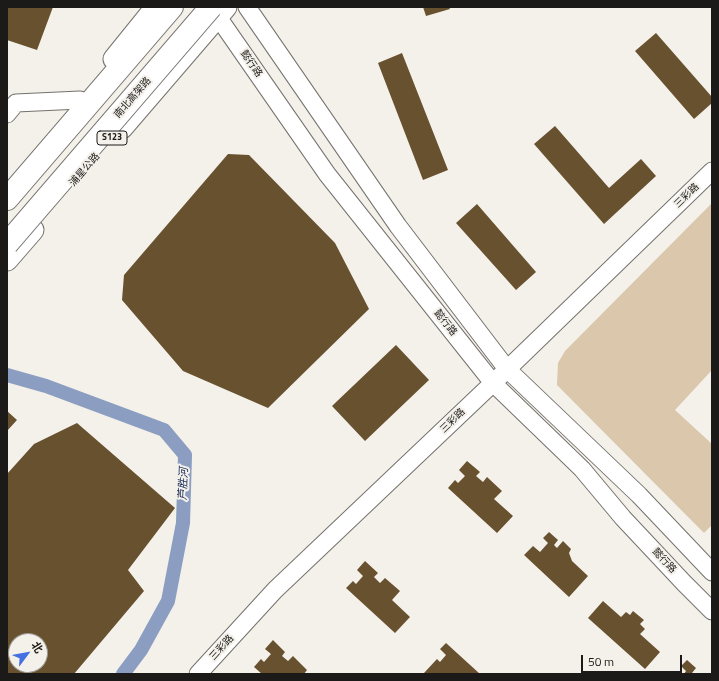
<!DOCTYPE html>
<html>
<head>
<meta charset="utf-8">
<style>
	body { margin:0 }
	#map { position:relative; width:719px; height:681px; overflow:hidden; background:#f4f0ea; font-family:"Titillium Web","Noto Sans SC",sans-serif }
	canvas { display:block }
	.frame { position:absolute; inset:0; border:8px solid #1b1a18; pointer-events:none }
	.north { position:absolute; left:8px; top:633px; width:40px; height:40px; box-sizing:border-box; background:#f4f0ea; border:1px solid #9d9a96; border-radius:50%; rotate:58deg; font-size:11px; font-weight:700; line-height:16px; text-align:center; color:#1b1a18 }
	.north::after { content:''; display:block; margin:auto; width:14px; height:18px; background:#4470e2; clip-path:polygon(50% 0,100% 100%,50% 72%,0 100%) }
	.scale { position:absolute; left:581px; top:655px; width:101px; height:18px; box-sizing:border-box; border:2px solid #1b1a18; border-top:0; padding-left:5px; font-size:12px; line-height:14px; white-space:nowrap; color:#1b1a18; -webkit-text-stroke:3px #f4f0ea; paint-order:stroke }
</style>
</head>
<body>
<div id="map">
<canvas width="719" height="681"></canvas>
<div class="frame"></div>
<div class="north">北</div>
<div class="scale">50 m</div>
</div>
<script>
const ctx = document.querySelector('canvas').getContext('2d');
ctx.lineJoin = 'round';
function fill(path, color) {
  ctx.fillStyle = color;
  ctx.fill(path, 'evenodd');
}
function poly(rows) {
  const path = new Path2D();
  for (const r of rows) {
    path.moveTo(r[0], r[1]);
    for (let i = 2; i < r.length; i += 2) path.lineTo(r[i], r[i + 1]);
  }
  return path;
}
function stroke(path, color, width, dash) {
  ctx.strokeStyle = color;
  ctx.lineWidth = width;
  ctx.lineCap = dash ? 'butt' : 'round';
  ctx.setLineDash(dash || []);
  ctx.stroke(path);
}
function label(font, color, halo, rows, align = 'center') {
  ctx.font = font + ' "Titillium Web","Noto Sans SC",sans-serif';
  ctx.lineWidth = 4;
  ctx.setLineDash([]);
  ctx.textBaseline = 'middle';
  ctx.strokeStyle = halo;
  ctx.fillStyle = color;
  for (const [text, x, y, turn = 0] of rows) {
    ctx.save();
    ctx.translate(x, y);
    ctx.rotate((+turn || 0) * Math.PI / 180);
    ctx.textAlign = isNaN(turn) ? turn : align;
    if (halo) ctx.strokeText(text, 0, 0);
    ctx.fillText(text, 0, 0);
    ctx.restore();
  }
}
fill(poly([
	[712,203,712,370,675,410,712,444,712,525,704,533,557,385,558,363,565,351]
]), '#dac7ac');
stroke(poly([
	[7,375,46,386,164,430,185,455,183,523,168,601,141,650,123,674]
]), '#8b9dc1', 14);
fill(poly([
	[7,7,53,7,37,50,7,40],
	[423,7,449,7,450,9,426,16],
	[656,33,712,97,712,103,694,119,635,51],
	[402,53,448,170,423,180,378,63],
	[555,126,609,188,641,159,656,176,604,224,534,144],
	[228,154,249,155,335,243,369,309,268,408,183,371,122,300,124,275],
	[477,204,536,272,516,290,456,223],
	[396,345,429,380,365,441,332,406],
	[7,411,17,420,7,431],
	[77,423,175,508,128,570,144,591,74,674,7,674,7,474,34,444],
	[16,641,40,641,40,665,16,665],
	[467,461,480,472,476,476,483,482,487,477,502,491,494,499,513,516,497,533,448,488,455,480,458,483,465,476,459,470],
	[549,532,558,540,554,545,557,548,563,541,571,549,569,553,572,561,588,576,569,597,524,555,533,546,540,552,548,543,543,538],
	[365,561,378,573,374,577,380,583,385,578,400,591,392,600,410,617,395,633,346,588,353,581,356,584,363,576,357,570],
	[603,601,621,617,626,612,630,615,633,611,644,620,640,624,645,629,640,634,660,652,645,669,588,618],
	[273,640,285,652,282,656,288,661,293,656,307,670,304,674,262,674,254,667,261,659,264,662,271,654,265,649],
	[446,643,480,674,425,674,424,673,437,659,440,662,446,655,440,649],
	[687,660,696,668,692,673,693,674,684,674,686,671,681,666]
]), '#68512f');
const minor = poly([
	[211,7,327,174,493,383,582,469,623,518,684,583,712,611],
	[247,7,398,226,507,369,639,495,712,572],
	[7,114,16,103,80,100],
	[198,674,275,590,493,383,712,171]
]);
const major = poly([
	[114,59,156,7],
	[122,128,226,7],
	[7,260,33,230]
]);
const highway = poly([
	[7,199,172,7]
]);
stroke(minor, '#75726d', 19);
stroke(major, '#75726d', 23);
stroke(highway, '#75726d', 24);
stroke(minor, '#fff', 17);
stroke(major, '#fff', 21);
stroke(highway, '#fff', 22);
const highwayBridge = poly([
	[7,244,211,7]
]);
stroke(highwayBridge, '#75726d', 24, []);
stroke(highwayBridge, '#fff', 22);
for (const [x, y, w] of [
	[112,138,30]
]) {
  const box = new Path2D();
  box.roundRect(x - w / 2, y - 7, w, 14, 3);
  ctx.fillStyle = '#f4f0ea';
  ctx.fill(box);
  stroke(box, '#1b1a18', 1);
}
label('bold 9px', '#1b1a18', null, [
	["S123",112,138]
]);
label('10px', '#1b1a18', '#f4f0ea', [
	["懿行路",251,64,55],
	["南北高架路",133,98,-49],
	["浦星公路",85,170,-49],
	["三彩路",687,196,-44],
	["懿行路",445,323,52],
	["三彩路",453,421,-44],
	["懿行路",664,561,47],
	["三彩路",222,648,-48]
]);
label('italic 11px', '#152755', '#f4f0ea', [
	["芦胜河",184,484,-88]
]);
</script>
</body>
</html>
